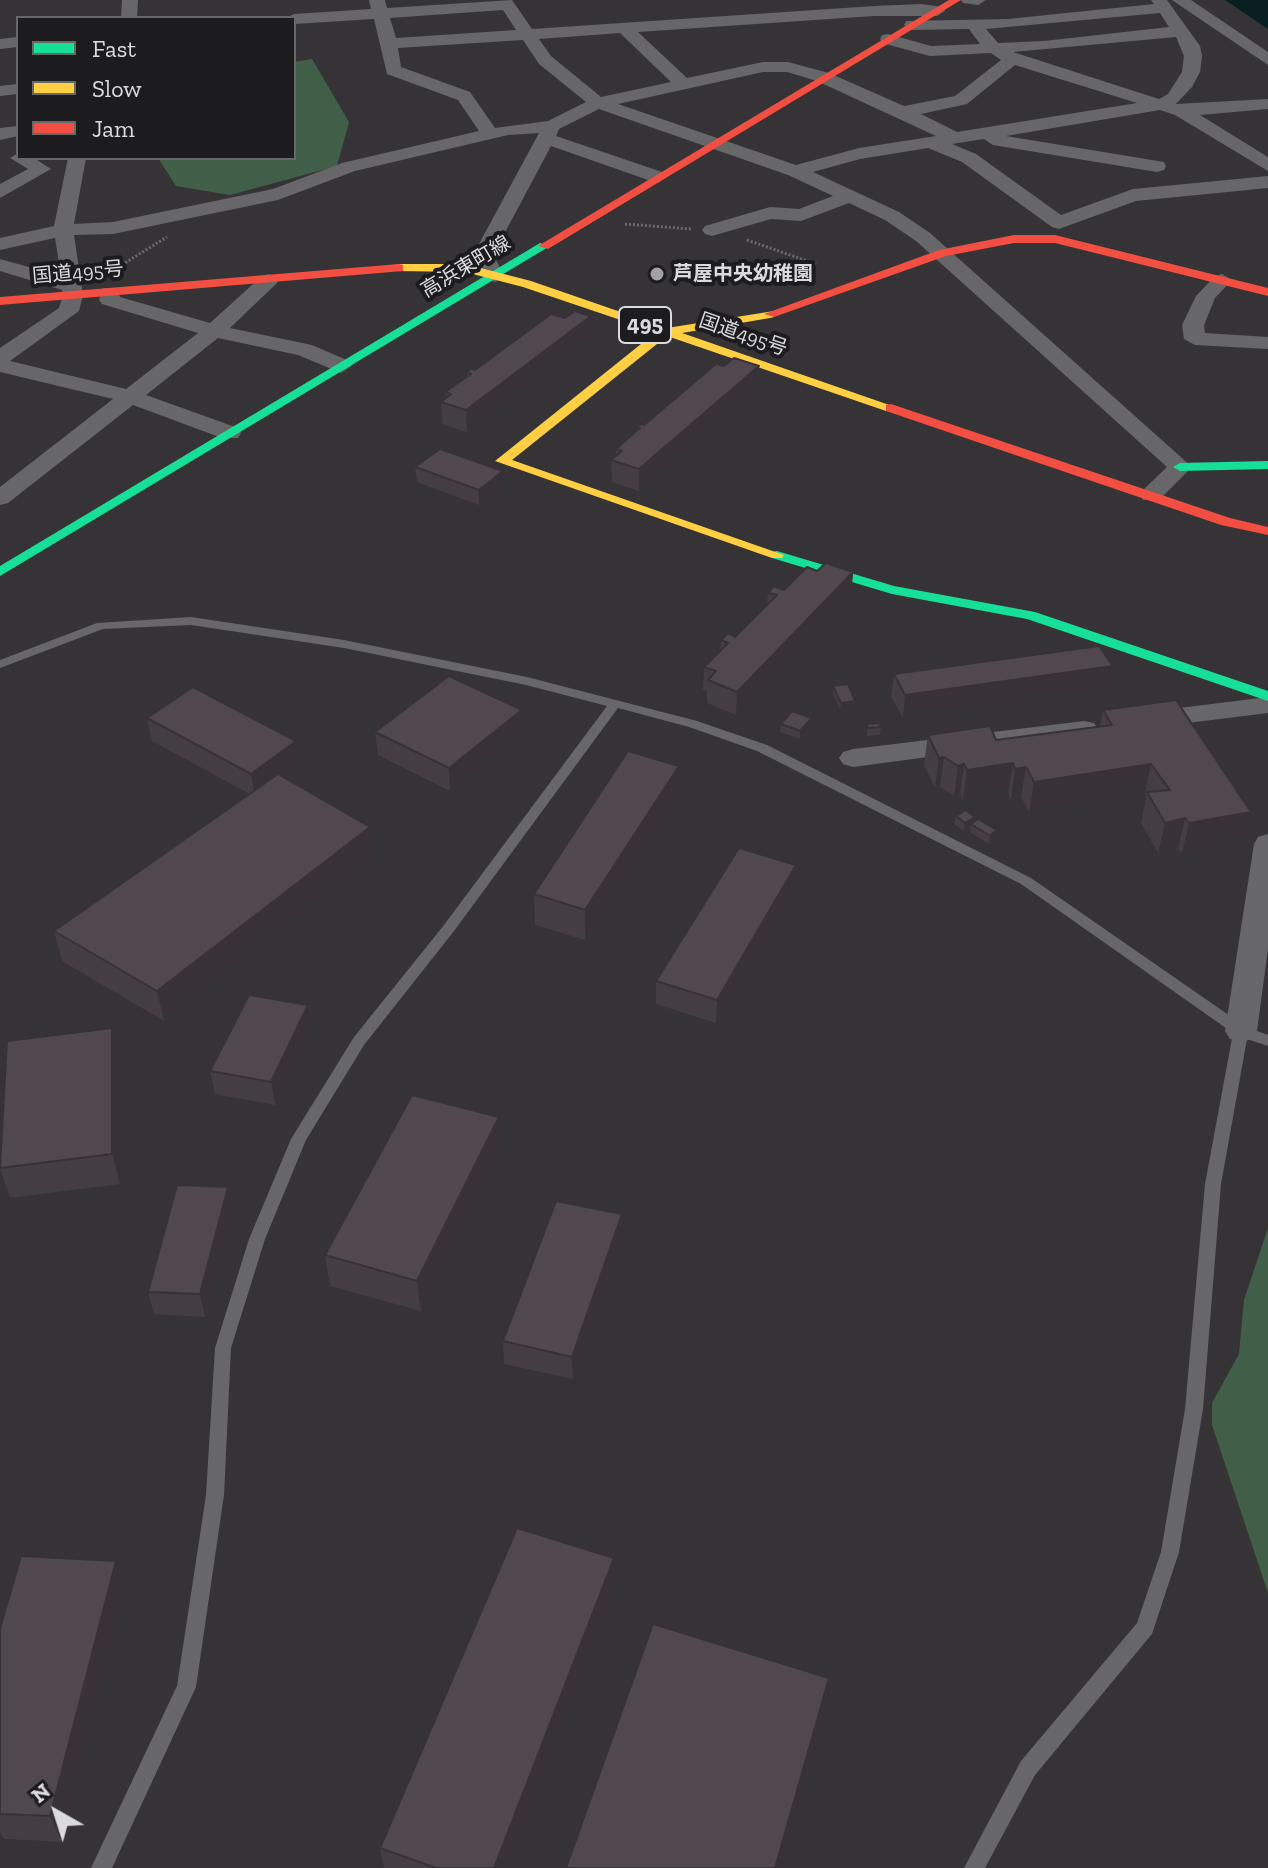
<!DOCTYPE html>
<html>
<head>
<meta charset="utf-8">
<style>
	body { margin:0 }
	#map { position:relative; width:1268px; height:1868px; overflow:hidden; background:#353336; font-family:"Zilla Slab",serif }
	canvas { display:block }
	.legend { position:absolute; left:16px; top:16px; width:280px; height:144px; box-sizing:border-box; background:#1c1b1d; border:2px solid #68676a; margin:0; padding:10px 14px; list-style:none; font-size:24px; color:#dbdadd }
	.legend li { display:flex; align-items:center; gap:16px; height:40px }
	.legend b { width:40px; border:2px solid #68676a }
	.north { position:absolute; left:16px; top:1772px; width:80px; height:80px; -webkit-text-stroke:6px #1c1b1d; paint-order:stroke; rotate:321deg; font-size:22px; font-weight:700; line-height:32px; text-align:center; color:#dbdadd }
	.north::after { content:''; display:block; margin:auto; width:28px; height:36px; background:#dbdadd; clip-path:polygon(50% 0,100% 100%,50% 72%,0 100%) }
</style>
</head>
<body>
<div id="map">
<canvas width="1268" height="1868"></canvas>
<ul class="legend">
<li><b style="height:10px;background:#16e098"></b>Fast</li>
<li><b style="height:10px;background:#ffcf43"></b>Slow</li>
<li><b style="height:10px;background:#f24e42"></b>Jam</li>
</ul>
<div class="north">N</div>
</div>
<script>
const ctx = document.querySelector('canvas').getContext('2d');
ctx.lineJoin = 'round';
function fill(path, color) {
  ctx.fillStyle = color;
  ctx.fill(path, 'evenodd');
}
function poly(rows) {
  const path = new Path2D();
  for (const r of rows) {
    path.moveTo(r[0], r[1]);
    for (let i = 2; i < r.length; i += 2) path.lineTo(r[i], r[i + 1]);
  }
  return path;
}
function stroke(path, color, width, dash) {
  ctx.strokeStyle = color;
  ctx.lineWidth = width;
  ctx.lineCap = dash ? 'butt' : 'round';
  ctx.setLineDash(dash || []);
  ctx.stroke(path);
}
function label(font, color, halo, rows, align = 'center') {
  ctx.font = font + ' "Zilla Slab","Noto Sans JP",serif';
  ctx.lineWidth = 8;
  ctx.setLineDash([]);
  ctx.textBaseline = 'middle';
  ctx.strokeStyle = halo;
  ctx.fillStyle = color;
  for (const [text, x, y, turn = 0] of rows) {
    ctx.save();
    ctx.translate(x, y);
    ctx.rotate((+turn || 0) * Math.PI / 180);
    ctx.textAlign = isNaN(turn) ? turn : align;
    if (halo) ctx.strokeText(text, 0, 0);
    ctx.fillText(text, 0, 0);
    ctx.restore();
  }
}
fill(poly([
	[312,59,349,122,337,166,230,195,176,186,158,158,294,158,294,62],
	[1268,1228,1268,1593,1212,1425,1212,1403,1239,1354,1244,1300]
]), '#415f48');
fill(poly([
	[1225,0,1268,0,1268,29]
]), '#081e20');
stroke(poly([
	[625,224,691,229],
	[747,240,816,264],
	[115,269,167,237]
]), '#6b696c', 3, [2, 2]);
fill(poly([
	[191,617,344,640,527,677,697,721,767,745,1031,878,1246,1027,1268,1035,1268,1046,1247,1039,1221,1184,1203,1409,1179,1552,1154,1628,1152,1634,1035,1775,985,1868,964,1868,1021,1761,1137,1623,1161,1552,1185,1409,1205,1184,1233,1033,1021,884,757,751,689,727,618,708,454,931,364,1045,306,1140,265,1239,231,1348,224,1495,196,1687,112,1868,91,1868,177,1686,206,1495,215,1348,249,1239,291,1139,354,1037,444,925,607,706,526,685,344,648,191,625,103,629,0,668,0,660,97,623,191,617]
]), '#676668');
fill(poly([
	[122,0,138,0,137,18,121,18,122,0],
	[369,0,385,0,387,8,512,0,532,29,874,6,921,4,943,7,945,11,937,16,874,16,638,32,687,78,763,62,788,62,829,73,904,106,955,96,1001,60,991,53,930,56,882,43,880,39,882,35,888,34,931,46,980,44,969,29,912,30,904,25,906,21,1008,19,1154,4,1151,0,1167,0,1200,46,1202,56,1200,72,1192,87,1176,104,1268,99,1268,109,1200,115,1268,157,1268,171,1175,115,1160,110,1006,136,1164,162,1166,166,1164,170,1157,172,993,145,984,139,952,144,976,154,1061,215,1133,189,1268,176,1268,188,1136,201,1059,229,1052,227,962,162,928,148,860,159,813,172,899,212,930,233,1192,467,1159,500,1143,500,1139,495,1143,490,1167,467,916,241,885,220,849,203,801,221,771,219,712,236,705,234,702,230,705,226,770,207,799,209,833,196,788,175,599,109,559,129,556,136,665,173,667,177,658,183,651,181,551,146,493,255,505,276,495,282,488,280,473,255,539,133,508,135,355,171,278,200,113,234,74,235,83,295,79,311,10,361,126,389,198,333,102,304,99,300,103,288,117,288,120,297,210,323,262,276,269,274,279,280,276,284,230,328,312,345,349,361,352,366,341,373,298,355,218,338,146,395,238,428,241,433,238,438,222,438,133,405,8,503,0,505,0,487,113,399,0,372,0,348,59,308,63,295,62,290,0,271,0,259,61,276,55,238,0,250,0,238,54,226,68,158,86,158,74,224,113,222,273,189,342,163,479,131,458,100,387,74,374,19,294,24,294,18,286,18,294,14,371,9,369,0],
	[503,10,516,30,396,38,390,18,503,10],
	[1160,13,1169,27,1044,41,998,43,986,29,1160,13],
	[620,33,671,82,601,97,551,56,539,39,620,33],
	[1176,37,1184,56,1182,72,1168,94,1159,99,1013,52,1176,37],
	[523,40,539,64,586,102,548,121,495,128,470,92,401,67,398,48,523,40],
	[1015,65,1137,103,957,132,921,114,967,104,1015,65],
	[763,72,787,72,817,81,936,136,859,148,796,165,618,104,763,72],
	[961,0,986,0,978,5,963,3,961,0],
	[1172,0,1191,0,1268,52,1268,65,1172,0],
	[18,37,18,47,0,49,0,39,18,37],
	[18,84,18,94,0,96,0,86,18,84],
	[18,126,18,136,0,140,0,128,18,126],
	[18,153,18,158,34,158,51,169,0,198,0,184,28,169,10,158,18,153],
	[1222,274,1232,280,1215,298,1204,325,1205,333,1268,337,1268,349,1195,345,1184,339,1182,325,1196,296,1215,276,1222,274],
	[1268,697,1268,713,1147,728,1137,726,1134,720,1137,714,1147,712,1268,697],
	[1084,721,1094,723,1098,729,1094,735,853,767,843,764,839,758,843,752,853,749,1084,721],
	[1268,834,1268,949,1257,1031,1252,1039,1241,1042,1230,1039,1225,1031,1254,844,1258,837,1268,834]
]), '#676668');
fill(poly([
	[540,243,550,246,0,576,0,566,540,243],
	[1268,461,1268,469,1180,471,1173,467,1180,463,1268,461],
	[777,551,894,586,1035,612,1268,691,1268,701,1027,619,892,594,772,558,772,552,777,551]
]), '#16e098');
fill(poly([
	[399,264,465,264,531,281,667,328,774,311,774,317,770,318,682,333,898,408,896,411,886,411,667,336,512,460,784,555,782,558,772,558,495,461,656,332,523,287,465,272,395,271,395,265,399,264]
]), '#ffcf43');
fill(poly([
	[949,0,961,0,548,249,538,246,949,0],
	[1014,235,1055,235,1268,288,1268,296,1055,243,1014,243,946,256,774,317,764,314,939,250,1014,235],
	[399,264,403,265,403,271,0,305,0,297,399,264],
	[891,404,1230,518,1268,527,1268,535,1221,525,886,411,886,405,891,404]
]), '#f24e42');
fill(poly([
	[591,316,591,337,467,432,442,424,441,402,446,398,445,392,467,376,467,372,475,370,565,318],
	[724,366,759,366,758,388,639,491,612,482,611,460,616,457,616,449,637,431,637,427,644,425],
	[415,467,504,486,479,505,417,482],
	[817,571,853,572,851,595,736,715,707,703,707,691,703,690,704,667,720,651,721,640,735,637,767,605,768,593,784,590],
	[894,674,1109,689,903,718,891,697],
	[833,686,855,701,854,708,840,710,833,694],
	[522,710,523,733,450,791,378,755,375,732],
	[1103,710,1251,812,1243,842,1182,853,1178,849,1158,853,1141,823,1146,797,1145,794,1029,812,1021,797,1011,799,1008,793,963,800,960,794,954,796,940,787,935,788,924,765,928,735,996,740,1100,726],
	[147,718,300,764,283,777,373,857,164,1021,62,961,54,931,250,794,152,741],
	[781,724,811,725,800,739,780,732],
	[867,724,881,727,880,735,867,736],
	[679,796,585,940,535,925,534,894],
	[956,816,975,817,975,821,997,830,996,838,989,844,970,832,970,827,964,831,954,824],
	[796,865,795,888,716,1023,656,1004,656,981],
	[112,1028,120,1059,120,1184,10,1198,0,1168],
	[311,1028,275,1105,215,1094,210,1071],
	[499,1117,501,1148,421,1311,330,1286,325,1255],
	[228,1187,233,1210,205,1317,154,1314,148,1292],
	[622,1238,573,1379,504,1364,503,1341],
	[116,1561,125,1589,62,1842,4,1839,0,1832,0,1629],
	[614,1586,507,1868,384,1868,380,1848]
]), '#453d44');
fill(poly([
	[591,316,591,337,467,432,466,410],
	[759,366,758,388,639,491,639,469],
	[503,471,504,486,479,505,479,490],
	[853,572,851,595,736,715,737,692],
	[1113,666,1109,689,903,718,905,695],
	[855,701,854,708,840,710,841,703],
	[522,710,523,733,450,791,449,768],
	[812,718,811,725,800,739,800,731],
	[296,741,300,764,255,797,251,774],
	[944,757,940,787,935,788,939,758],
	[1013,763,1008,793,963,800,967,770],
	[964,764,960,794,954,796,958,766],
	[1151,764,1145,794,1029,812,1034,782],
	[679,766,679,796,585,940,585,910],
	[1026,767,1021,797,1011,799,1015,769],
	[1251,812,1243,842,1182,853,1189,823],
	[975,817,974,825,971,824,970,827,964,831,965,823],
	[1185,818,1178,849,1158,853,1165,823],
	[370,827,373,857,164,1021,157,991],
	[997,830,996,838,989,844,990,836],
	[796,865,795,888,716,1023,717,1000],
	[308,1005,311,1028,275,1105,271,1082],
	[112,1028,120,1059,120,1184,112,1154],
	[499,1117,501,1148,421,1311,417,1281],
	[228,1187,233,1210,205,1317,200,1294],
	[622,1214,622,1238,573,1379,572,1357],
	[614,1558,614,1586,507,1868,494,1868],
	[116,1561,125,1589,62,1842,50,1816],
	[829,1678,826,1705,780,1868,775,1868]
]), '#383237');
const building = poly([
	[575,311,591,316,466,410,441,402,451,394,445,392,471,374,467,372,471,368,475,370,551,314,565,318,575,311],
	[734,358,759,366,639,469,611,460,622,451,616,449,640,428,637,427,640,424,644,425,716,364,724,366,734,358],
	[440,449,503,471,479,490,415,467,440,449],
	[826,563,853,572,737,692,708,680,716,671,704,667,728,643,721,640,728,633,735,637,777,595,768,593,774,586,784,590,807,567,817,571,826,563],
	[1099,646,1113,666,905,695,894,674,1099,646],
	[449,676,522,710,449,768,375,732,449,676],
	[848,684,855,701,841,703,833,686,848,684],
	[193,687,296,741,251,774,147,718,193,687],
	[1176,700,1251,812,1189,823,1185,818,1165,823,1147,792,1170,790,1151,764,1034,782,1026,767,1015,769,1013,763,967,770,964,764,958,766,944,757,939,758,928,735,990,726,996,740,1112,725,1103,710,1176,700],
	[792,711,812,718,800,731,781,724,792,711],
	[879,723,881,727,868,728,867,724,879,723],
	[628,751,679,766,585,910,534,894,628,751],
	[278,774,370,827,157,991,54,931,278,774],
	[966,810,975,817,965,823,956,816,966,810],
	[978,819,997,830,990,836,971,824,978,819],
	[739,848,796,865,717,1000,656,981,739,848],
	[249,995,308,1005,271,1082,210,1071,249,995],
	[112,1028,112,1154,0,1168,7,1041,112,1028],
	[412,1095,499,1117,417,1281,325,1255,412,1095],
	[177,1185,228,1187,200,1294,148,1292,177,1185],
	[556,1201,622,1214,572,1357,503,1341,556,1201],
	[517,1528,614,1558,494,1868,436,1868,380,1848,517,1528],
	[21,1556,116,1561,50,1816,0,1814,0,1629,21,1556],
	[653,1624,829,1678,775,1868,566,1868,653,1624]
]);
fill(building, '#50474f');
stroke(building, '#383237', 2);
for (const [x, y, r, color] of [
	[657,274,8,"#a1a0a3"]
]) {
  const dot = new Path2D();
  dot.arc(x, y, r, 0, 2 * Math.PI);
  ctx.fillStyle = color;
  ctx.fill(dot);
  stroke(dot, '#1c1b1d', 3);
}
label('20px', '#dbdadd', '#1c1b1d', [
	["高浜東町線",466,267,-31],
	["国道495号",78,273,-5],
	["国道495号",743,335,19]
]);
label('bold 20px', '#dbdadd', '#1c1b1d', [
	["芦屋中央幼稚園",673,274]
], 'left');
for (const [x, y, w] of [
	[645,325,52]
]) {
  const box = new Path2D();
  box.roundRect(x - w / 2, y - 18, w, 36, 6);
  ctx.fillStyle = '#1c1b1d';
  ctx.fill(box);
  stroke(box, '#dbdadd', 2);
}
label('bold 22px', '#dbdadd', null, [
	["495",645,325]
]);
</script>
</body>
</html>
